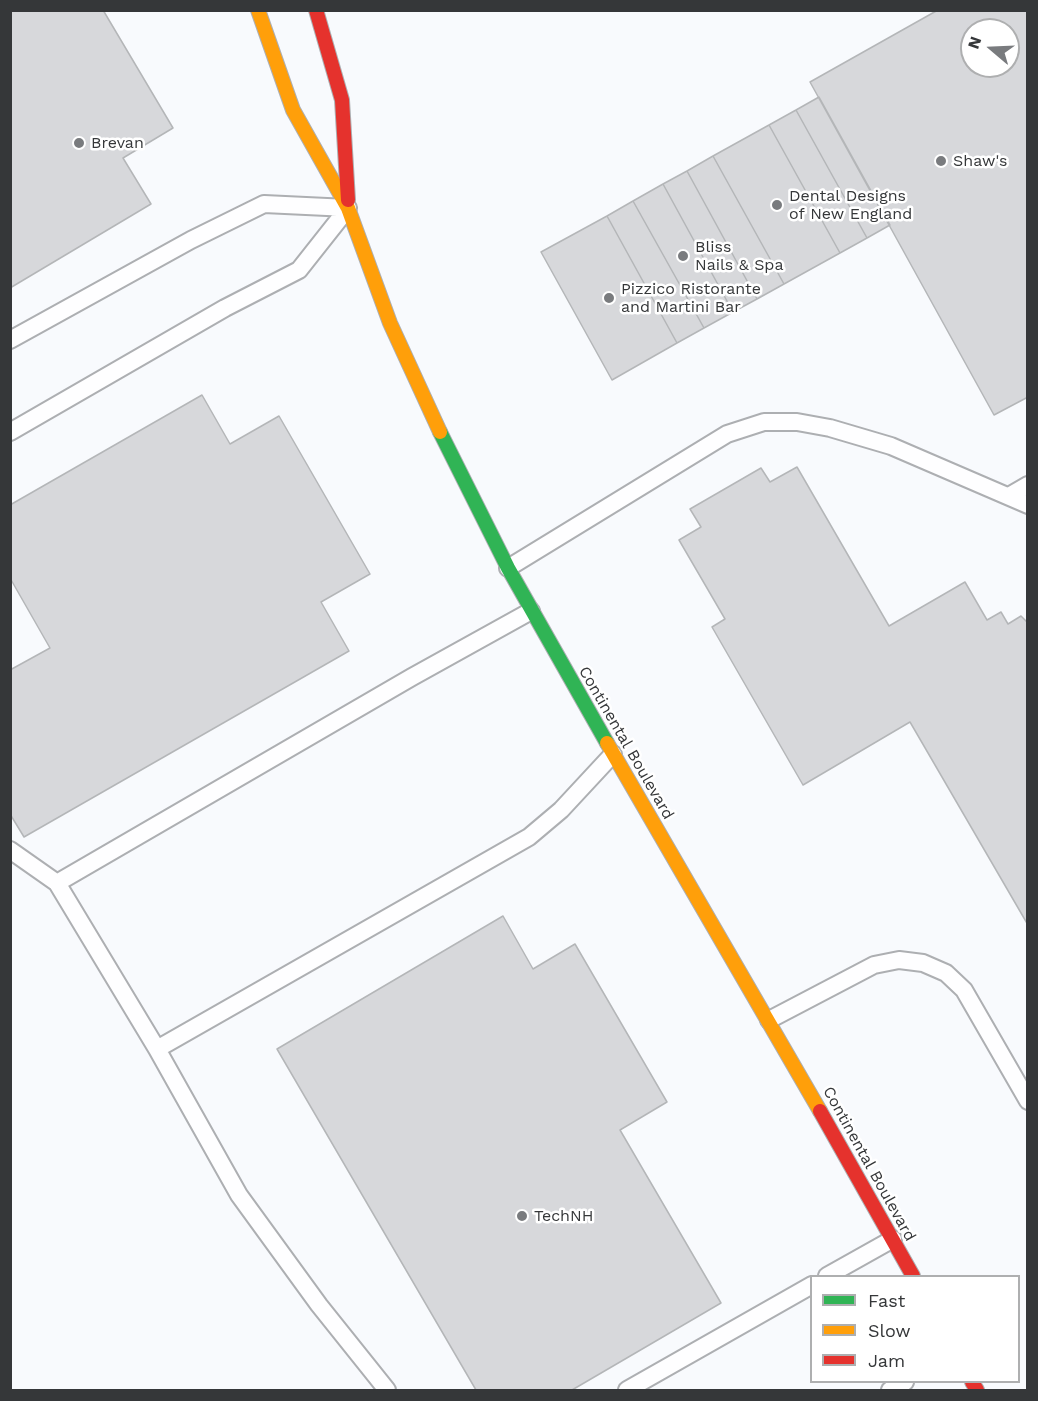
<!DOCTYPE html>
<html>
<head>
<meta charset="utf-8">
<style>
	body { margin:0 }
	#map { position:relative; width:1038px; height:1401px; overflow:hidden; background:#f8fafd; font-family:"Work Sans",sans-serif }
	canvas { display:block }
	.frame { position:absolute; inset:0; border:12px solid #353739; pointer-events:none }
	.legend { position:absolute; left:810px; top:1275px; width:210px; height:108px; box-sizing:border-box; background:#fff; border:2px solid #aeafb0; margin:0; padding:8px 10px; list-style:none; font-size:18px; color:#353739 }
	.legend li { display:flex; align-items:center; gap:12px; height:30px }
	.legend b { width:30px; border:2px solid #aeafb0 }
	.north { position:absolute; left:960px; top:18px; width:60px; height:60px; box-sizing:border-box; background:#fff; border:2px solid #aeafb0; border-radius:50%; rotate:289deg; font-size:16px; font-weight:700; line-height:24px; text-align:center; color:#353739 }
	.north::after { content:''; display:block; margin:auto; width:21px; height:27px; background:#797b7e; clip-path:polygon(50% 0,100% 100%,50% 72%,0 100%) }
</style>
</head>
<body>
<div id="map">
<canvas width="1038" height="1401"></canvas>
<div class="frame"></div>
<ul class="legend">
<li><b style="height:8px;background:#30b455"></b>Fast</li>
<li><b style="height:8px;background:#ff9f0a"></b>Slow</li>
<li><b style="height:8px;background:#e5322d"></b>Jam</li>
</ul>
<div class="north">N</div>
</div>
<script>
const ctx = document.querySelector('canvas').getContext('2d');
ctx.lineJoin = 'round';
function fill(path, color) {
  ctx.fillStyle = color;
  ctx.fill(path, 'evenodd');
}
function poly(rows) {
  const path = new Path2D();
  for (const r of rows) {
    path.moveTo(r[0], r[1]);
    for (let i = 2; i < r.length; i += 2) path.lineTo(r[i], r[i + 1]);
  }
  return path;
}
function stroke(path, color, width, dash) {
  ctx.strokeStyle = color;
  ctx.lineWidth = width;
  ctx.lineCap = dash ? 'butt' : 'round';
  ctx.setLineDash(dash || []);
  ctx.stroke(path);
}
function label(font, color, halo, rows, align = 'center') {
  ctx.font = font + ' "Work Sans",sans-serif';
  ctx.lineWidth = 5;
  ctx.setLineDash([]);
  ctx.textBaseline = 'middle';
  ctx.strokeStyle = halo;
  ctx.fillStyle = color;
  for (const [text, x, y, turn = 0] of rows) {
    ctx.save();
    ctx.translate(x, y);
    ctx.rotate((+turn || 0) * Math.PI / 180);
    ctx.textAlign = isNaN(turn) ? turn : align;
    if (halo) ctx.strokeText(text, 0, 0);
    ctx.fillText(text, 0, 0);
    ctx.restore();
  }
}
const building = poly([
	[10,10,103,10,173,128,123,158,151,204,10,288,10,10],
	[938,10,1028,10,1028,397,994,415,810,82,938,10],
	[972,30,1008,30,1008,66,972,66,972,30],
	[819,97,890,225,867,238,796,110,819,97],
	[796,110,867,238,840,253,769,125,796,110],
	[769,125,840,253,784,284,713,156,769,125],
	[713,156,784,284,757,299,687,171,713,156],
	[687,171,757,299,733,312,663,184,687,171],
	[663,184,733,312,704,328,633,201,663,184],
	[633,201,704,328,677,343,607,216,633,201],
	[607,216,677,343,612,380,541,252,607,216],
	[202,395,230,444,279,416,370,574,321,602,349,651,24,837,10,814,10,670,50,648,10,578,10,505,202,395],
	[797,467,889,626,965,582,987,620,1001,612,1008,624,1021,616,1028,623,1028,925,910,722,803,785,712,627,725,619,679,540,701,527,690,509,761,468,770,482,797,467],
	[503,916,533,969,575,944,667,1102,620,1130,721,1303,572,1390,476,1390,277,1049,503,916]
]);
fill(building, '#d7d8db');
stroke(building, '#b4b6b8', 1.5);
const lane = poly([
	[10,340,191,240,264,204,348,208],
	[10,432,225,308,299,270,348,208],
	[1009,496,1028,485],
	[508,568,727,434,764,422,797,422,830,428,891,446,1028,505],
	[10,850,57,883,157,1049,239,1195,319,1305,387,1390],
	[57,883,412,677,531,611],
	[769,1020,874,965,899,960,923,963,946,973,964,990,1028,1101],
	[157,1049,529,837,561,810,613,754],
	[827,1276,893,1239],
	[627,1390,812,1285],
	[890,1390,905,1382]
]);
const fast = poly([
	[440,432,508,568,607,743]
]);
const slow = poly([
	[258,10,293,110,348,208,390,323,440,432],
	[607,743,820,1111]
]);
const jam = poly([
	[316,10,342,100,348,200],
	[820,1111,913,1276],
	[972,1382,977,1390]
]);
stroke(lane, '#adafb2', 20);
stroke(fast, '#adafb2', 16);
stroke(slow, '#adafb2', 16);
stroke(jam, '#adafb2', 16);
stroke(lane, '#fefeff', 16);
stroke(fast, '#30b455', 14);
stroke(slow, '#ff9f0a', 14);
stroke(jam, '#e5322d', 14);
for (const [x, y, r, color] of [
	[79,143,6,"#797b7e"],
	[941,161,6,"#797b7e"],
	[777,205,6,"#797b7e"],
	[683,256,6,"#797b7e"],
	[609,298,6,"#797b7e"],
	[522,1216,6,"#797b7e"]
]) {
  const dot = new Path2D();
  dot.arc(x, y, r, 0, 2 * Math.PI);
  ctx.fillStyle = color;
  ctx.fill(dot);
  stroke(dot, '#fff', 2);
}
label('16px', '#353739', '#fff', [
	["Brevan",91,143],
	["Shaw's",953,161],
	["Dental Designs",789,196],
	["of New England",789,214],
	["Bliss",695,247],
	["Nails & Spa",695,265],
	["Pizzico Ristorante",621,289],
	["and Martini Bar",621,307],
	["TechNH",534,1216]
], 'left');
label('16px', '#353739', '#fff', [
	["Continental Boulevard",626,743,60],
	["Continental Boulevard",869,1164,61]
]);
</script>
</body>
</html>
